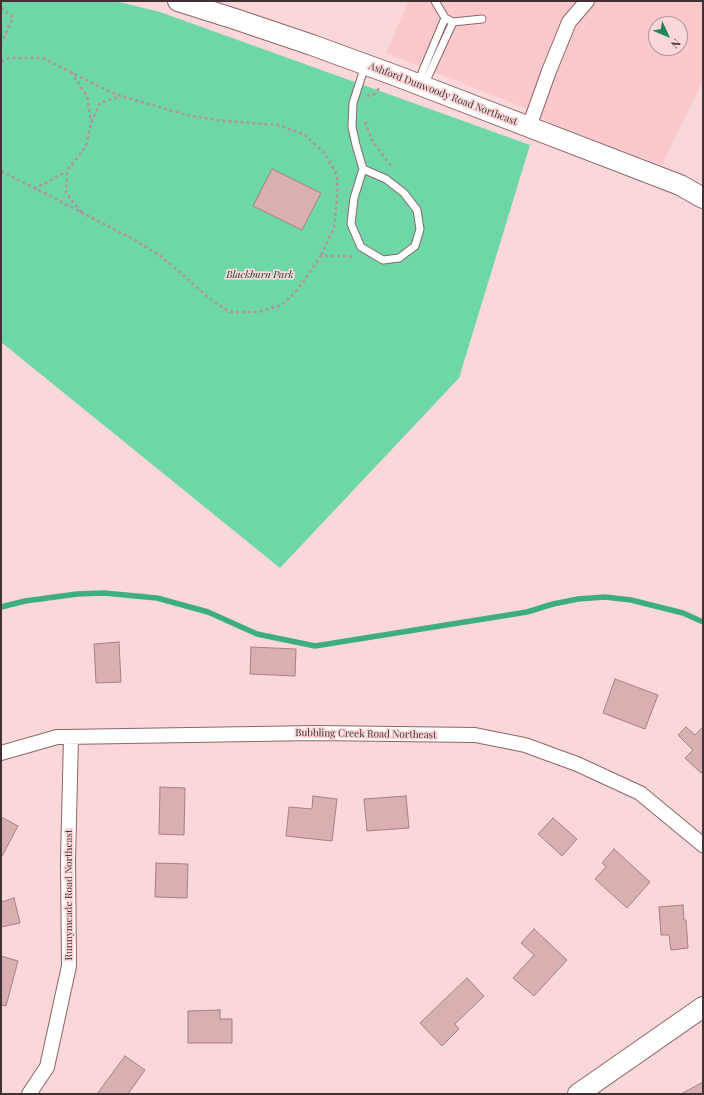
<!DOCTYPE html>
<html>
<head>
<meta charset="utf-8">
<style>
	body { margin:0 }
	#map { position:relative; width:704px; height:1095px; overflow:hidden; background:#fad7d9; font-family:"Playfair Display",serif }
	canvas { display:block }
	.frame { position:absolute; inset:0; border:2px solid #423132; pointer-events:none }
	.north { position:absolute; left:648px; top:16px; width:40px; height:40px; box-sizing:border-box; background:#fad7d9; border:1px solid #b09596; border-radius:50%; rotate:134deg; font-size:11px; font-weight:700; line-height:16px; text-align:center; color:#423132 }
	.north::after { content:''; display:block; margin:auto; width:14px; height:18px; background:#1f835c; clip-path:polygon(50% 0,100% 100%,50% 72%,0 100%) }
</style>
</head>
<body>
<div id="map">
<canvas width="704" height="1095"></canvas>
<div class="frame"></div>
<div class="north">N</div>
</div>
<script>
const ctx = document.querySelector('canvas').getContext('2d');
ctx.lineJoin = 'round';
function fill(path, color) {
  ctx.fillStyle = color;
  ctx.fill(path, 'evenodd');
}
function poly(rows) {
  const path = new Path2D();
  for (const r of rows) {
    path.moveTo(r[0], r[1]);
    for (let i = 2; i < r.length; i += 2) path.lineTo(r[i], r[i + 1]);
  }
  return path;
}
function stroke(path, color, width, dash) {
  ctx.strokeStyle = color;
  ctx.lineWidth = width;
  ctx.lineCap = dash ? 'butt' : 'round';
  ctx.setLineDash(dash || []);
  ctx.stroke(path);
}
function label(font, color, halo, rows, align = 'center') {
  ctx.font = font + ' "Playfair Display",serif';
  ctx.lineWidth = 3.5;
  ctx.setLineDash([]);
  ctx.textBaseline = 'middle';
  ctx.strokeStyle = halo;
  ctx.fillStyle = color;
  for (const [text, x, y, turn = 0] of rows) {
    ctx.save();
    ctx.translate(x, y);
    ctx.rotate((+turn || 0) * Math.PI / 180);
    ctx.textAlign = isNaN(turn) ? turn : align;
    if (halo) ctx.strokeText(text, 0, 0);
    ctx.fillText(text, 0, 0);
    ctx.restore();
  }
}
fill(poly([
	[409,1,703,1,703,80,662,165,551,125,536,112,386,53],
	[656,24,680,24,680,48,656,48]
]), '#fbc8cb');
fill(poly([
	[1,1,115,1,160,12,530,145,459,378,280,568,1,342]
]), '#6ed7a7');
stroke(poly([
	[1,607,25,601,77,594,104,593,157,598,208,612,257,634,315,646,527,612,553,604,578,599,605,597,631,600,683,613,703,622]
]), '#3eae80', 5.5);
const building = poly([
	[272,169,321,193,302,230,253,206,272,169],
	[119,642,121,682,96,683,94,644,119,642],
	[251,647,296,649,295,676,250,674,251,647],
	[615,679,658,695,645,729,603,713,615,679],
	[686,727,695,735,703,727,703,771,701,773,685,758,693,750,678,735,686,727],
	[160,787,185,788,184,835,159,834,160,787],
	[313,796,337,799,332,841,286,836,289,807,312,809,313,796],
	[406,796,409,828,367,831,364,799,406,796],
	[1,817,18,826,1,858,1,817],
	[553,818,577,839,562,856,538,834,553,818],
	[614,849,650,882,627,908,595,879,606,867,602,863,614,849],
	[156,863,188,864,187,898,155,897,156,863],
	[14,898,20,923,1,927,1,902,14,898],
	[683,905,684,920,686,920,688,948,671,950,669,935,661,935,659,907,683,905],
	[534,929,567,960,534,996,513,978,534,955,521,943,534,929],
	[1,956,18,961,6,1006,1,1005,1,956],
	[467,978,484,996,455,1024,459,1029,442,1046,420,1023,467,978],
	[220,1010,220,1019,232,1019,232,1043,188,1043,188,1011,220,1010],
	[125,1056,145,1070,128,1094,97,1094,125,1056],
	[703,1082,703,1094,681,1094,703,1082]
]);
fill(building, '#d9afb2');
stroke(building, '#a78083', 1);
const lane = poly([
	[435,1,445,18,453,22,482,19],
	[418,82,445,18],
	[424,85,453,22],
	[363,169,386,179,404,193,417,210,420,229,415,246,399,258,383,260,361,247,351,224,354,198,363,169,356,145,352,127,353,103,365,66]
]);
const street = poly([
	[529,127,549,71,569,22,587,1],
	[1,753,57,737,63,737,317,733,475,735,525,745,577,764,640,793,703,845],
	[29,1094,47,1067,69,966,68,861,71,737]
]);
const secondary = poly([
	[178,1,235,19,312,45,394,75,680,185,703,198],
	[578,1094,703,1007]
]);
stroke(lane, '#8c6669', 9);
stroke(street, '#8c6669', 16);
stroke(secondary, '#8c6669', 22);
stroke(poly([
	[1,8,13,17,1,44],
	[1,61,10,58,43,58,98,86,121,96,156,106,186,115,217,120,278,125,305,135,325,154,337,175,337,200,334,227,321,256],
	[71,72,87,96,91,122],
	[367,96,375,94,379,88],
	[365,122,373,142,393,168],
	[1,171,135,240,162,257,214,302,230,312,258,312,282,305,298,289,321,256,348,256,354,258],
	[34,189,66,172],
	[81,212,66,193,67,171,86,146,91,123,100,103,121,96]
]), '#b09496', 2.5, [3, 3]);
stroke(lane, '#fff', 7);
stroke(street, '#fff', 14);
stroke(secondary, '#fff', 20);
label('10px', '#423132', '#fad7d9', [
	["Ashford Dunwoody Road Northeast",443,94,21],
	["Bubbling Creek Road Northeast",366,734,1],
	["Runnymeade Road Northeast",69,895,-90]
]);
label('italic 10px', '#093a27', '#fad7d9', [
	["Blackburn Park",260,275]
]);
</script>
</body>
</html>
